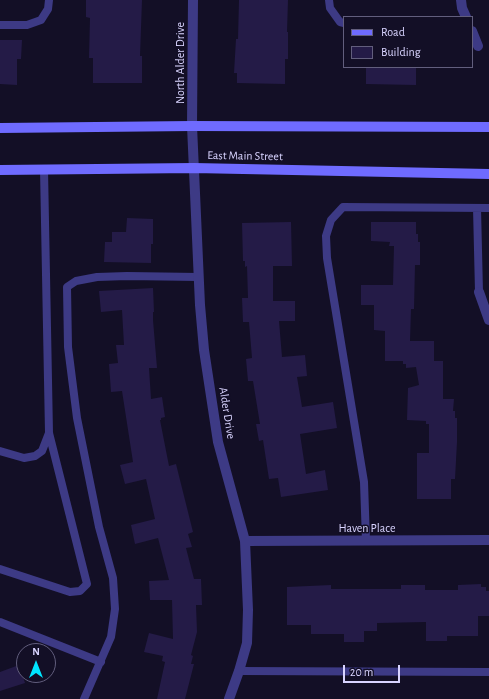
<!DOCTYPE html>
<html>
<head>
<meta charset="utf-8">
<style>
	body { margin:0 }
	#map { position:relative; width:489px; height:699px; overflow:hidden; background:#130f26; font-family:"Alegreya Sans",sans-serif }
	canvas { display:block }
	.legend { position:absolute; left:343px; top:16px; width:130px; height:52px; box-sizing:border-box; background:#130f26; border:1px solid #625e7d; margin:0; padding:5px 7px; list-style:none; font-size:12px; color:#d9d4ff }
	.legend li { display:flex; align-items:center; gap:8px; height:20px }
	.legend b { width:20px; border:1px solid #625e7d }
	.north { position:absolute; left:16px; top:643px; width:40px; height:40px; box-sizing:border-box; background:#130f26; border:1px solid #625e7d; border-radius:50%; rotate:0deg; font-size:11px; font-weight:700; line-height:16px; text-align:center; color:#d9d4ff }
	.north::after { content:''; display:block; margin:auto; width:14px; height:18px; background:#00e5ff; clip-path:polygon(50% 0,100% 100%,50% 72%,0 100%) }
	.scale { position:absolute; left:343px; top:665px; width:57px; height:18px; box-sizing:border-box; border:2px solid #d9d4ff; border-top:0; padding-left:5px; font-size:12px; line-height:14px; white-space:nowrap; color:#d9d4ff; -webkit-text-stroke:3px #130f26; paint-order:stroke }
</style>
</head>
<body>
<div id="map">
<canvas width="489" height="699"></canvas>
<ul class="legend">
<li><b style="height:5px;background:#6f6bff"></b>Road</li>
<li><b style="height:11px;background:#241b47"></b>Building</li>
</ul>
<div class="north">N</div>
<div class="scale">20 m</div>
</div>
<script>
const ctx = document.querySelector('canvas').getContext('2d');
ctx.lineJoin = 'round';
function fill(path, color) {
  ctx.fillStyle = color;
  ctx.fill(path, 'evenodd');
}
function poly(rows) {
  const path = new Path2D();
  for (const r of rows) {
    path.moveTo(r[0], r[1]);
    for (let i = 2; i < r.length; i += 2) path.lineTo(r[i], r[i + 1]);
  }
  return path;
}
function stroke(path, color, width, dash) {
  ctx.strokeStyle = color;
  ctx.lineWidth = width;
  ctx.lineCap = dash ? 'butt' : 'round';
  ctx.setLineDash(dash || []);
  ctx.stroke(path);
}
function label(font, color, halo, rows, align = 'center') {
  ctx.font = font + ' "Alegreya Sans",sans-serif';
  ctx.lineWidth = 3;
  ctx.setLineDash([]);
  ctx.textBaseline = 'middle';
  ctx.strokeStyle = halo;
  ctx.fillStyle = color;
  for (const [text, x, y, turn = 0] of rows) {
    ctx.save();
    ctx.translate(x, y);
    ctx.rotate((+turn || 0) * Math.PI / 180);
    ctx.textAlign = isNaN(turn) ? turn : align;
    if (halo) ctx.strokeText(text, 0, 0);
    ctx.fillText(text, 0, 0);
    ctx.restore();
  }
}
fill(poly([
	[86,0,142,0,140,56,142,56,142,83,93,83,93,58,89,58,90,18,86,17],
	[239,0,288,0,287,32,288,32,288,59,285,59,285,84,237,83,237,73,234,73,236,39,238,39],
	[0,40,22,40,21,59,17,59,17,85,0,84],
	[366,67,416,67,416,85,366,84],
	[127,218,153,219,153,244,151,244,151,263,104,262,105,242,112,242,112,232,126,232],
	[291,222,292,266,273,266,273,301,295,301,295,321,279,321,282,357,305,355,307,376,297,377,302,407,333,402,337,428,300,434,306,474,325,470,328,490,281,497,278,478,269,479,263,440,259,441,256,424,260,424,253,381,248,381,246,359,252,358,249,322,243,322,242,298,248,298,247,266,245,267,245,261,243,261,242,223],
	[371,222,416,222,416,234,418,234,418,242,420,242,420,265,415,265,414,309,411,309,410,341,434,341,434,361,443,361,443,399,454,399,453,411,455,411,455,418,457,418,457,442,455,479,451,479,451,499,417,499,417,453,429,453,429,424,426,424,426,421,407,420,408,388,419,385,416,367,406,368,406,364,403,364,403,361,385,361,385,331,374,330,374,305,361,305,361,285,393,285,394,246,389,246,390,242,371,241],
	[153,288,154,312,153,312,153,320,157,368,149,368,151,399,162,397,165,417,161,418,161,420,160,420,169,466,176,464,193,532,188,534,192,547,186,548,194,579,201,579,202,605,196,605,197,632,191,655,193,656,191,664,194,664,185,699,157,699,165,662,162,661,163,656,144,652,149,633,173,639,172,600,150,600,149,581,169,580,158,538,135,544,131,525,155,519,146,479,125,484,120,465,133,462,122,391,111,392,109,364,118,363,116,345,124,345,122,310,101,312,99,291],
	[481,584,481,587,486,587,486,591,489,591,489,616,478,616,478,636,447,636,447,641,426,641,426,622,377,623,377,631,364,631,364,642,344,642,344,634,311,634,311,625,287,625,287,587,331,585,331,589,401,589,401,585,425,585,425,590,458,590,458,585],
	[19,665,25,683,0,691,0,672]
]), '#241b47');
stroke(poly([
	[329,0,330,8,340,22,344,23],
	[0,25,27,25,41,20,48,9,49,0],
	[477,208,479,292],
	[0,451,24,458,35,456,42,451,49,433],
	[366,541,364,482,327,258,326,236,331,220,343,207,489,208],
	[0,569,70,592,80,591,87,584,49,433,44,169],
	[0,622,101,662],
	[239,671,489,672],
	[84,699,111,637,115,609,113,578,99,527,77,418,68,347,67,287,76,281,97,277,127,276,199,277]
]), '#3d3a85', 8);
stroke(poly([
	[193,0,192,126,200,305,204,350,218,442,245,541,248,610,247,643,239,671,229,699],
	[461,0,462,8,466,17],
	[472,31,478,46],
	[479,292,489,320],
	[245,541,489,540]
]), '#3d3a85', 10);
stroke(poly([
	[0,128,192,126,489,127],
	[0,170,194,168,489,174]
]), '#6f6bff', 10);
label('12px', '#d9d4ff', '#130f26', [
	["North Alder Drive",180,63,-90],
	["East Main Street",245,156,1],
	["Alder Drive",227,413,81],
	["Haven Place",367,528]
]);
</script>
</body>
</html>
